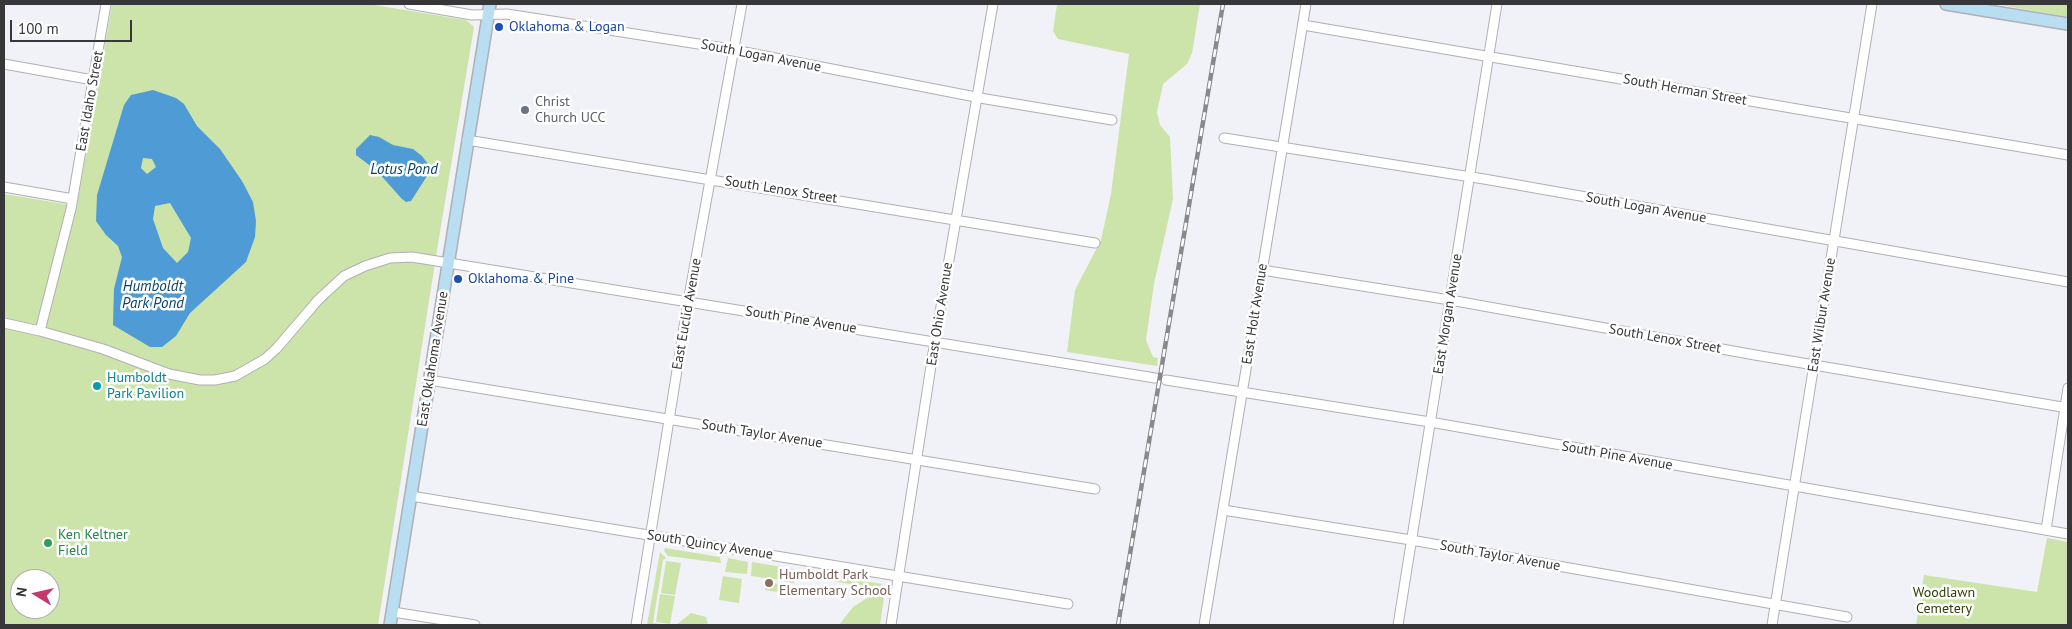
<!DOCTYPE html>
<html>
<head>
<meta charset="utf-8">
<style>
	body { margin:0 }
	#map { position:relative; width:2072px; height:629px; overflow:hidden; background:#f1f1f8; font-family:"PT Sans",sans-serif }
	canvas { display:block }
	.frame { position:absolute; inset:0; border:5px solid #373739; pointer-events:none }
	.north { position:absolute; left:10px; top:569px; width:50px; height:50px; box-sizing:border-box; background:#fff; border:1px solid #afafb0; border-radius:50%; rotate:279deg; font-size:14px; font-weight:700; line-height:20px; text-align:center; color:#373739 }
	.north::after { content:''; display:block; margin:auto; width:18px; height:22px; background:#c3386d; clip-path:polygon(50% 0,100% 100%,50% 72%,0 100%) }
	.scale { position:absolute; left:10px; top:20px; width:122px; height:22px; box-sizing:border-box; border:2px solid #373739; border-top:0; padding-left:6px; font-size:15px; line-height:18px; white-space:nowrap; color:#373739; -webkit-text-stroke:4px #fff; paint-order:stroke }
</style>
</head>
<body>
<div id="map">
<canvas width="2072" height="629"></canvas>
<div class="frame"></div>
<div class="north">N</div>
<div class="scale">100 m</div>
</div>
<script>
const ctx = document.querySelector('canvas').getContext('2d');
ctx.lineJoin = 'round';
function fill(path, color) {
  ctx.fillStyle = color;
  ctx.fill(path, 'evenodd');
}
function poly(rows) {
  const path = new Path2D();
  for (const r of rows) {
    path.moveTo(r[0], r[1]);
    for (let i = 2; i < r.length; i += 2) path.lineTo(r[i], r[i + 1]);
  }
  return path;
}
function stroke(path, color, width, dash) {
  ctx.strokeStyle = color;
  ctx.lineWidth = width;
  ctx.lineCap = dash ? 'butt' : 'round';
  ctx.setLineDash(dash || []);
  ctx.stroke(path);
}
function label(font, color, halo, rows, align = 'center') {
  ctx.font = font + ' "PT Sans",sans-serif';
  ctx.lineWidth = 5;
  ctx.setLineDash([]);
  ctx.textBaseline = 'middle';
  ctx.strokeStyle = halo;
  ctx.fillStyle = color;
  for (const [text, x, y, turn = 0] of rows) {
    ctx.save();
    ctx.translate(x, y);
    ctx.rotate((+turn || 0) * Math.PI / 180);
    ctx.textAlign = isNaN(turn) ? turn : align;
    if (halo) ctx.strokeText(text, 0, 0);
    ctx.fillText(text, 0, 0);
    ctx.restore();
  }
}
fill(poly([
	[112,4,368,4,466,20,474,27,438,244,378,625,4,625,4,194,77,206],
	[20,579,50,579,50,609,20,609],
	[1057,4,1200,4,1192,53,1187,64,1163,84,1157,112,1160,125,1170,137,1173,199,1154,284,1146,340,1153,357,1158,358,1157,366,1067,352,1075,290,1101,240,1111,194,1129,54,1058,39,1053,31],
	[2001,4,2068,4,2068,17,2001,5],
	[2047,538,2068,542,2068,625,1916,625,1924,575,2037,592],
	[665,548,720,557,721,563,668,556,664,551],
	[660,552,666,558,663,560,653,623,667,625,647,625],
	[728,558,748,562,747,574,725,572],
	[666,561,681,563,675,595,661,593],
	[752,562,782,567,780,580,751,576],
	[786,568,882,584,876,590,874,588,796,575,794,583,784,582],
	[723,576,742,579,739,603,719,600],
	[766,582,779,584,777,592,765,590],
	[881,589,885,590,880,625,839,625,853,607],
	[660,594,675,596,670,624,656,622],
	[691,613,706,617,708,625,676,625]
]), '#cce4a9');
fill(poly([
	[153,90,176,98,184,104,197,126,220,149,242,181,253,202,256,221,255,237,246,262,190,313,176,336,162,347,150,347,113,325,114,289,122,257,118,246,106,235,96,221,97,195,124,105,131,95],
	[143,158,152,159,156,167,147,174,141,168],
	[170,203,191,238,188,252,177,263,163,248,153,219,155,206],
	[370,135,379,137,393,145,413,149,422,156,428,164,427,176,411,201,406,202,402,199,377,171,356,155,356,149]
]), '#4f9bd6');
const street = poly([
	[409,4,472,15,507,14,724,48,986,99,1112,120],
	[1303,25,2068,155],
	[4,64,93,80],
	[1224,138,1484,179,2068,282],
	[467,140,1095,243],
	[4,187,73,199],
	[1262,270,1450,300,1755,355,2068,408],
	[4,323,40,331,103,349,169,374,200,380,215,380,235,376,265,359,277,348,318,300,344,276,365,266,390,258,412,257,1155,378],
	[40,331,71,209,106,4],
	[429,380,1095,489],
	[1166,380,1430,422,2068,534],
	[411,496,1068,604],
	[1223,510,1411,540,1847,617],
	[2046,530,2068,388],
	[393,612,475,625],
	[636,625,688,302,742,4],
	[891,625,933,353,993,4],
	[1204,625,1306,4],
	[1398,625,1497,4],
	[1772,625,1872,4]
]);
const secondary = poly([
	[1946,4,2068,24],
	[390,625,490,4]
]);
stroke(street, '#afafb5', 11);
stroke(secondary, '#afafb5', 14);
stroke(street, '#fff', 9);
stroke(secondary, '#badef1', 11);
const rail = poly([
	[1118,625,1223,4]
]);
stroke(rail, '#89898d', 4.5);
stroke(rail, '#fff', 2.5, [8]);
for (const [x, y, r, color] of [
	[499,27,5,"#1a4fb4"],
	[525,110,5,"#6b7280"],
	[458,279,5,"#1a4fb4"],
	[97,386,5,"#0f9aa8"],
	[48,543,5,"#2e9e5b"],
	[769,583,5,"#8d6e63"]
]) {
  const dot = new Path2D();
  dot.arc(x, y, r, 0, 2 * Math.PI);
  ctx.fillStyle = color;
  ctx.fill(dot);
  stroke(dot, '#fff', 2);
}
label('14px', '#164399', '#fff', [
	["Oklahoma & Logan",509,27],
	["Oklahoma & Pine",468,279]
], 'left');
label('14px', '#373739', '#fff', [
	["South Logan Avenue",761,56,11],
	["South Herman Street",1685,90,10],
	["East Idaho Street",90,101,-80],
	["South Lenox Street",781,190,9],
	["South Logan Avenue",1646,208,10],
	["East Euclid Avenue",687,314,-80],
	["East Ohio Avenue",940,314,-81],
	["East Holt Avenue",1255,314,-81],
	["East Morgan Avenue",1448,314,-81],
	["East Wilbur Avenue",1822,315,-81],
	["South Pine Avenue",801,320,9],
	["South Lenox Street",1665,339,10],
	["East Oklahoma Avenue",433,359,-81],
	["South Taylor Avenue",762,434,9],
	["South Pine Avenue",1617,456,10],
	["South Quincy Avenue",710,545,9],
	["South Taylor Avenue",1500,556,10]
]);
label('14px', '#5b616d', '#fff', [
	["Christ",535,102],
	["Church UCC",535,118]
], 'left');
label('14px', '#0d838f', '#fff', [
	["Humboldt",107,378],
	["Park Pavilion",107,394]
], 'left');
label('14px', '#27864d', '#fff', [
	["Ken Keltner",58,535],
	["Field",58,551]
], 'left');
label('14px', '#785e54', '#fff', [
	["Humboldt Park",779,575],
	["Elementary School",779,591]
], 'left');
label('14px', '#314303', '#fff', [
	["Woodlawn",1944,593],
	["Cemetery",1944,609]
]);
label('italic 15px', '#064269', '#fff', [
	["Lotus Pond",404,170],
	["Humboldt",153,287],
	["Park Pond",153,304]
]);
</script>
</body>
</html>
